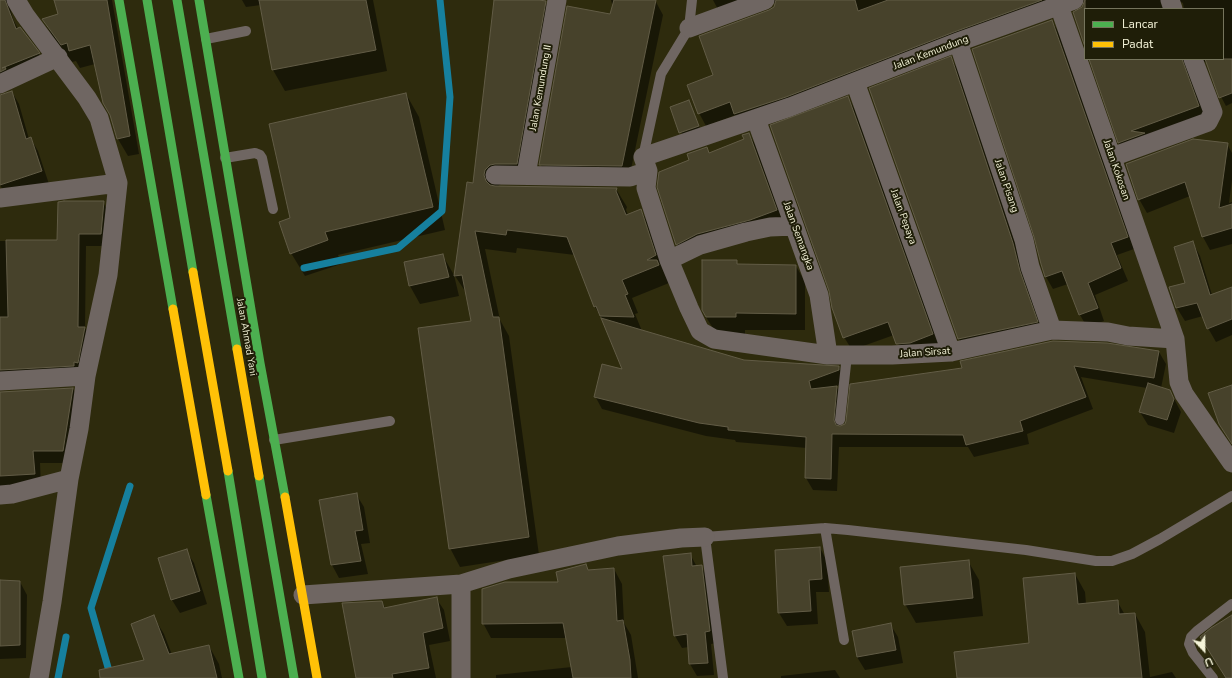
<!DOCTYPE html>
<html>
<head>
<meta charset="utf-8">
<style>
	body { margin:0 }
	#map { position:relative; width:1232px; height:678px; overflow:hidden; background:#2e2b0d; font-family:"Nunito Sans",sans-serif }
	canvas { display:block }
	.legend { position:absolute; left:1084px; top:8px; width:140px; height:52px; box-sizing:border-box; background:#1f1e08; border:1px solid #75745c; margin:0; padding:5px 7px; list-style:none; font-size:12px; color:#f5f4d9 }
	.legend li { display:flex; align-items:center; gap:8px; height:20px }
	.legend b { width:20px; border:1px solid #75745c }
	.north { position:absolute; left:1184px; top:630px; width:40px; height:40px; -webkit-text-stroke:3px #1f1e08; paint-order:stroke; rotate:158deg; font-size:11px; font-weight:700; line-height:16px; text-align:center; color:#f5f4d9 }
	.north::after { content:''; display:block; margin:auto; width:14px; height:18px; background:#f5f4d9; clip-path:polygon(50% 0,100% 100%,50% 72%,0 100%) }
</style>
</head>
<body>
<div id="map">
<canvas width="1232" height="678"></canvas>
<ul class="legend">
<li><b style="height:5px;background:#4caf50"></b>Lancar</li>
<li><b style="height:5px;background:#ffc107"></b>Padat</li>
</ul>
<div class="north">U</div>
</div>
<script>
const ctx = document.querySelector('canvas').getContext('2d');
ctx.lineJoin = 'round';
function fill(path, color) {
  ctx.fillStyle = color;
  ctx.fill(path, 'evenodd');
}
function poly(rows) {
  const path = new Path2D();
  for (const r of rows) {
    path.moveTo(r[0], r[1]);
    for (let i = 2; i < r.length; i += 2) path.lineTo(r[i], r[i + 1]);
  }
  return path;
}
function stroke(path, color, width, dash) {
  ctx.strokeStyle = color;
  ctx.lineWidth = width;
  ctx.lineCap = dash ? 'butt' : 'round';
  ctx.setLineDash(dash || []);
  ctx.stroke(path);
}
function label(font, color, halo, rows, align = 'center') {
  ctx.font = font + ' "Nunito Sans",sans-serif';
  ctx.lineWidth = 4;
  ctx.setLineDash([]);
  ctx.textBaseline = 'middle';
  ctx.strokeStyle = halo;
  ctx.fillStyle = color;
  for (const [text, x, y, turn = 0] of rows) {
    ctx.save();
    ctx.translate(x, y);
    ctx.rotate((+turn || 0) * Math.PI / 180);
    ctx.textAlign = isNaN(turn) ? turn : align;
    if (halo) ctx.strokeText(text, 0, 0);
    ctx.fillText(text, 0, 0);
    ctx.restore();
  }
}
fill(poly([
	[0,0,8,0,13,19,18,29,20,28,39,54,46,66,0,89],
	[55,0,112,0,139,154,128,156,118,139,95,64,80,68,76,61,72,62,53,37,43,20,59,14],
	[242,0,373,0,387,71,285,91,273,70,261,5,246,7],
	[495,0,534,0,545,2,556,21,527,182,501,184,497,187,616,189,627,207,626,210,628,215,641,210,651,229,669,283,632,298,638,313,635,314,642,331,744,361,839,367,846,379,846,383,836,386,844,399,841,427,844,427,847,421,851,385,1159,352,1166,364,1161,388,1170,391,1181,412,1174,433,1148,425,1140,412,1147,388,1081,377,1093,409,1027,434,1029,444,974,457,968,447,839,447,837,491,813,490,806,478,807,448,736,442,735,440,706,436,602,409,595,396,623,371,605,324,595,307,575,255,517,248,516,253,485,249,500,320,509,336,539,555,460,567,450,548,472,321,467,294,455,276,467,183,474,184],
	[611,0,645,0,656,2,663,15,629,179,548,177,540,164,615,16],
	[713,0,1232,0,1232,103,1226,106,1219,93,1207,63,1203,61,1205,118,1127,155,1119,143,1090,59,1223,59,1223,9,1184,9,1183,3,1181,2,1167,9,1085,9,1085,44,1083,8,1085,3,1083,2,1072,4,743,127,736,115,706,126,699,113,714,76,774,8,777,3,769,2,723,19],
	[1052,21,1059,33,1134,249,1117,255,1128,281,1095,295,1104,321,1087,327,1080,315,1068,284,1053,289,1046,277,1042,264],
	[951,58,958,70,1020,257,1044,335,966,352,959,339],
	[12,92,19,104,29,139,31,139,38,151,49,184,7,197,0,185,0,95],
	[406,94,419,117,445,230,338,255,341,264,305,276,291,253,292,219],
	[848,97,855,110,940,347,904,356,894,335,852,350,844,337],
	[688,101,702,133,684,139,671,107],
	[749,134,756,146,783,222,684,256,677,244,690,161,706,148,710,154,745,140],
	[1227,144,1232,153,1232,180,1229,203,1232,202,1232,244,1210,250,1203,237,1190,196,1147,213,1139,199],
	[103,202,110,215,108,246,86,246,85,328,92,340,85,375,0,385,0,241,58,241],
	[1193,243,1200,256,1212,295,1232,288,1232,335,1216,342,1208,328,1203,316,1185,321,1177,308,1187,284],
	[443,256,454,275,459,296,420,304,410,286],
	[736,261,738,265,796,266,805,282,805,330,745,330,745,334,716,333,706,317],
	[73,389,80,401,70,463,40,463,41,486,0,489,0,393],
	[356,494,364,507,370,543,361,544,368,574,339,578,332,565],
	[820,548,827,561,829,592,816,592,818,624,787,626,779,613],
	[186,551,194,563,207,604,180,613,172,600,159,559],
	[690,554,697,567,701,566,708,578,717,643,711,644,714,675,697,676,690,664,689,647,682,648,675,636],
	[968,561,979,580,983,616,916,623,905,604],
	[586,566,589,571,614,569,622,584,624,623,631,635,638,678,496,678,496,675,572,667,567,638,491,638,483,623,560,583],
	[1075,574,1085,592,1086,604,1117,601,1125,615,1135,614,1145,632,1150,677,1172,672,1176,678,958,678,1030,644],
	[0,581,20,582,27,595,26,658,0,659],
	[436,598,444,610,450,641,429,645,436,678,357,678,382,602,386,609],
	[153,616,164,634,172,655,209,646,219,664,222,678,124,678,146,661],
	[890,624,898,637,903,663,865,670,857,657,853,631],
	[835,670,840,678,781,678,781,676]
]), '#0007');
stroke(poly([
	[304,268,398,248,442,211,450,97,440,0],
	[58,678,66,637],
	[111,678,91,608,130,486]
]), '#16809e', 7);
const building = poly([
	[0,0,5,0,16,29,20,27,40,53,2,68,5,67,6,69,0,72,0,0],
	[54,0,107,0,130,136,117,139,110,115,103,103,90,45,69,51,67,43,61,45,42,19,58,14,54,0],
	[259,0,366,0,376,50,272,70,259,0],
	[494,0,539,0,546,1,517,164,495,164,490,165,485,170,484,175,486,181,490,185,495,186,617,188,616,191,626,215,641,209,656,255,647,260,657,260,659,265,622,280,628,294,625,295,634,317,600,316,596,306,594,307,567,237,507,230,506,235,475,231,493,317,499,317,529,537,449,549,418,328,471,321,462,275,454,276,467,182,473,183,494,0],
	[614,0,656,0,622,166,539,165,567,6,610,14,614,0],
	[776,0,855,0,858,11,888,0,1042,0,954,32,786,97,734,114,730,102,698,114,687,85,713,75,699,36,769,10,774,7,776,0],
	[1085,0,1085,47,1073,12,1082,7,1085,0],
	[1052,20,1128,237,1111,243,1121,268,1088,283,1098,308,1079,315,1062,271,1045,277,1041,264,1034,237,972,49,1052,20],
	[951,56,1013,243,1020,271,1038,322,958,339,869,88,951,56],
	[1089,59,1182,59,1199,106,1131,131,1145,133,1118,143,1089,59],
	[1205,59,1232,59,1232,93,1219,98,1205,59],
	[12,91,26,139,31,137,42,171,0,185,0,95,12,91],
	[406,93,433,207,325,232,328,240,290,254,279,222,290,218,269,124,406,93],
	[848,96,933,334,910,343,896,344,888,322,843,338,832,308,829,291,770,125,848,96],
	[689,100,699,126,679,133,670,107,689,100],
	[749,133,777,210,750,220,697,234,676,245,657,187,659,172,689,160,687,154,707,147,709,153,744,139,742,135,749,133],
	[1193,139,1228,143,1219,208,1232,204,1232,228,1202,237,1185,182,1138,200,1126,164,1193,139],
	[64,201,104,201,101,234,79,234,78,327,85,327,78,363,74,362,74,366,0,370,0,317,8,317,6,240,57,240,58,202,64,201],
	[1193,241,1210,295,1232,287,1232,319,1207,329,1197,303,1176,308,1169,287,1185,283,1174,247,1193,241],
	[443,254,449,277,409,286,404,262,443,254],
	[702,260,737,260,737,264,796,265,796,314,736,313,736,317,706,317,702,310,702,260],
	[601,318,744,360,839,366,839,370,809,381,811,389,837,386,834,420,836,425,840,426,845,424,846,421,850,384,962,368,960,361,1053,341,1107,343,1159,351,1154,378,1074,366,1086,397,1020,421,1023,431,966,445,963,435,832,434,831,479,805,478,806,437,728,430,728,427,699,423,594,397,602,364,622,369,601,318],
	[1148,383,1170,390,1174,399,1167,420,1139,412,1148,383],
	[1232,385,1232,444,1219,424,1208,393,1232,385],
	[73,388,63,451,33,451,35,474,0,476,0,392,73,388],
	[357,493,363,530,355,531,361,561,331,565,319,500,357,493],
	[820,547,822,579,809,580,811,611,778,613,775,550,820,547],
	[187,549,200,591,171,600,158,558,187,549],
	[691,553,692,566,702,565,710,631,705,632,708,663,689,664,687,634,674,636,663,556,691,553],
	[969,560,973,598,904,605,900,567,969,560],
	[586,564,588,570,614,568,617,621,623,620,630,660,631,678,573,678,563,623,482,624,482,589,505,582,558,582,556,572,586,564],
	[1075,573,1078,604,1118,600,1119,614,1135,613,1142,678,957,678,954,652,1029,643,1023,578,1075,573],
	[0,580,20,581,20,645,0,646,0,580],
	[437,597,443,628,423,633,429,668,392,674,393,678,356,678,342,603,382,601,384,608,437,597],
	[154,615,169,654,209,645,217,678,100,678,99,670,144,660,131,624,154,615],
	[1232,615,1232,678,1226,678,1200,637,1211,628,1232,615],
	[891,623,896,650,857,657,852,631,891,623]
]);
fill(building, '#47422b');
stroke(building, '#625c46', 1);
stroke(poly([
	[206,39,246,31],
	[643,157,661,74,689,28,692,0],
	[225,158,255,153,260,155,262,158,273,209],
	[840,420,847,355],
	[274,440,390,421],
	[825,528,844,640],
	[723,678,705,537,825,528,848,530,1026,550,1096,561,1112,561,1132,554,1160,539,1232,496],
	[1213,678,1193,653,1189,644,1191,637,1197,631,1232,604]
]), '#6f6662', 10);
stroke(poly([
	[16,0,25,15,87,98,99,118,118,183,108,275,86,376,79,429,69,479,52,602,39,678],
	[1057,0,1175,339,1179,382,1184,394,1232,463],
	[1074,0,958,42,790,107,643,157,648,171,646,188,669,260,689,308,700,331,714,339,828,355,892,355,951,352,1052,330,1108,332,1128,336,1175,339],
	[1170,0,1173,9],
	[689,28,765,0],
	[958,42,1024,240,1030,267,1052,330],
	[855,82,951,352],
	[0,84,58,57],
	[756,119,819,295,828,355],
	[1112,157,1208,122,1213,112,1193,59],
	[495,175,630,177,648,171],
	[526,175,557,0],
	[0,198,118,183],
	[669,260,700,245,746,232,770,227,794,226],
	[0,381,86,376],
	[0,495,12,494,69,479],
	[461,584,461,678],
	[303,595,461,584,509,569,618,546,681,538,705,537]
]), '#6f6662', 19);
stroke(poly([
	[119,0,173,309],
	[147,0,193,272],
	[177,0,237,349],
	[199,0,260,363,285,497],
	[228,471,262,678],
	[259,476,294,678],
	[206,495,239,678]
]), '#4caf50', 9);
stroke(poly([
	[193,272,228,471],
	[173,309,206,495],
	[237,349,259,476],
	[285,497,317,678]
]), '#ffc107', 9);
label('10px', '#f5f4d9', '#1f1e08', [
	["Jalan Kemundung",931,53,-21],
	["Jalan Kemundung II",541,88,-80],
	["Jalan Kokosan",1116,170,71],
	["Jalan Pisang",1006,186,71],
	["Jalan Pepaya",903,217,70],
	["Jalan Semangka",798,236,70],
	["Jalan Ahmad Yani",246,337,80],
	["Jalan Sirsat",925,353,-4]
]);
</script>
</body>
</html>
